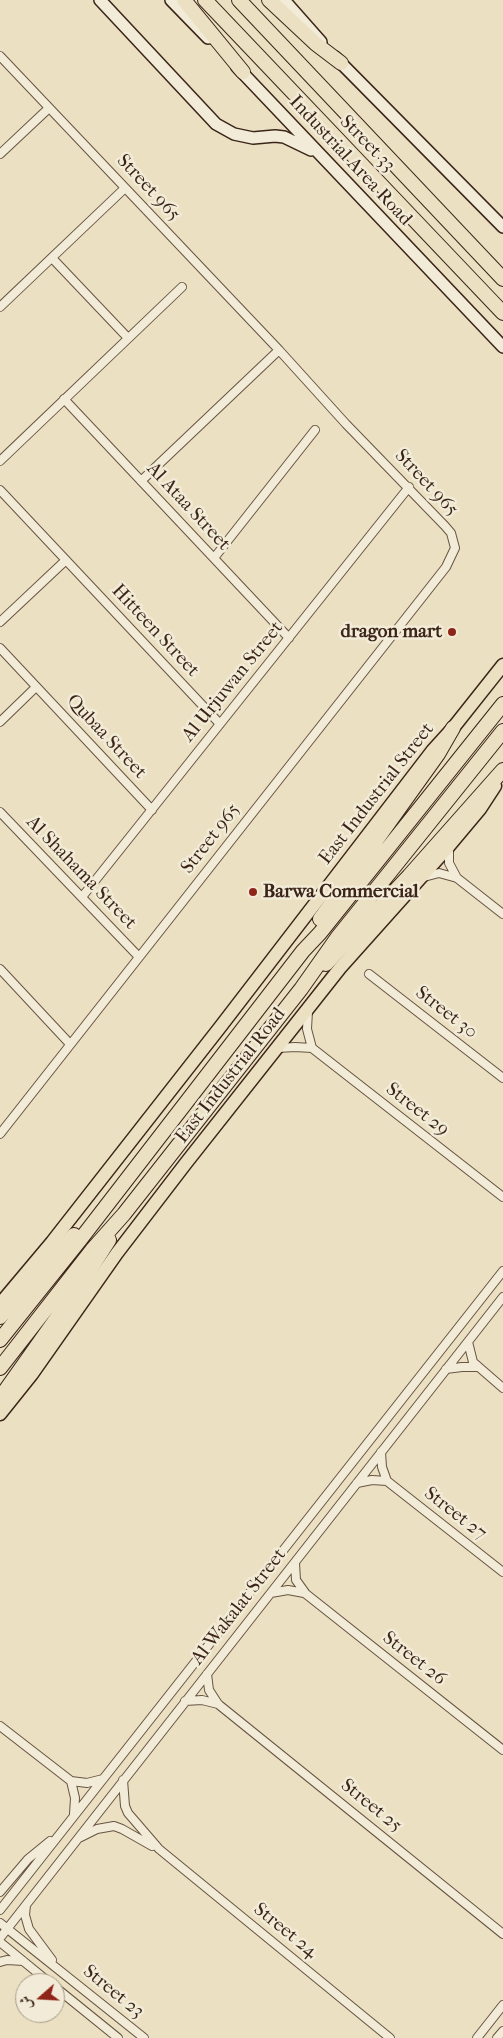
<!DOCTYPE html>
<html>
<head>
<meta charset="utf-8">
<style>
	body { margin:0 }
	#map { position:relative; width:503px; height:2038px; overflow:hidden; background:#ebe0c2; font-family:"IM FELL French Canon",Amiri,serif }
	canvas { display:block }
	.north { position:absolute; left:15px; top:1973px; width:50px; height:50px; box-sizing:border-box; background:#f2ebd7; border:1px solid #a99c8b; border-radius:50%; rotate:251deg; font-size:14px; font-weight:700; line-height:20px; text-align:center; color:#3b2519 }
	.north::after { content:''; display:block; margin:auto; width:18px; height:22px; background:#8f2418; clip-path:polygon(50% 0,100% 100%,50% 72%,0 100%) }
</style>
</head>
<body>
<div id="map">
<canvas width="503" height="2038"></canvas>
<div class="north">ش</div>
</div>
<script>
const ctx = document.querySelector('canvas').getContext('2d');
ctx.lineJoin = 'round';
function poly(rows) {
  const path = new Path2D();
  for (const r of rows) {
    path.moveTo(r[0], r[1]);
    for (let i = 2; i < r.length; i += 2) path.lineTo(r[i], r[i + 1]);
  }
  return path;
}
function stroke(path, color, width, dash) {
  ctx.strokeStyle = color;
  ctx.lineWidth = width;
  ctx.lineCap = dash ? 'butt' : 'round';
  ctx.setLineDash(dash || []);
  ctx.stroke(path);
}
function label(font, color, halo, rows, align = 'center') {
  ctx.font = font + ' "IM FELL French Canon",serif';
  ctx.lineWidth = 5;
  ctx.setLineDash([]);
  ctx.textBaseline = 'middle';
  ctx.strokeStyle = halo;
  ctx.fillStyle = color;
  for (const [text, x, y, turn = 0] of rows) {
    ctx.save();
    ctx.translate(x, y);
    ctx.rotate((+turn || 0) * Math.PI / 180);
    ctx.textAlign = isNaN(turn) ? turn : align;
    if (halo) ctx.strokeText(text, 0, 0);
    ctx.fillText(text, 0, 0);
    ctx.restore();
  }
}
const street = poly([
	[0,56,279,350,346,424,445,526,451,533,455,548,446,567,0,1134],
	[0,154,49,108],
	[52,258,128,338],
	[0,307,125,188],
	[64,399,289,638],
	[0,461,182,287],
	[141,481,279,350],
	[0,490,220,724],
	[214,558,315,430],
	[0,622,66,560],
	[0,648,152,810],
	[0,722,36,687],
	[0,812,139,957],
	[449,847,449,863,457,878],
	[424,877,439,873,457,878,503,914],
	[82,897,409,487],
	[0,969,70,1044],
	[369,974,503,1078],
	[308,1011,307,1029,312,1048],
	[278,1048,295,1047,312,1048,503,1197],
	[468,1342,473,1362,503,1388],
	[446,1369,462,1367,478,1367],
	[381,1452,382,1467,387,1481,503,1572],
	[357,1483,372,1480,387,1481],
	[295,1563,296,1580,306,1594,503,1750],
	[271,1593,288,1590,304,1593],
	[207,1674,209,1690,218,1704,503,1934],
	[185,1701,202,1700,218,1704],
	[0,1726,71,1781,87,1783,103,1779],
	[123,1780,125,1806,128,1813,159,1849,390,2038],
	[71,1781,75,1798,74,1814],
	[81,1837,97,1829,114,1826,122,1829,152,1846],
	[0,1892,28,1859,50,1841],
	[26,1905,25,1915,29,1929,52,1960],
	[0,1910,503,1271],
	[0,1923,144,2038],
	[0,1938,503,1297],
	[0,1942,50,1983],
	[0,1962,7,1960,23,1961],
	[55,1987,118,2038],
	[477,2038,503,2005],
	[497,2038,503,2031]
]);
const secondary = poly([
	[100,0,216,124,234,134,253,138,275,136,284,137,311,150],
	[171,0,208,38],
	[284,0,321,42],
	[335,57,503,227],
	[237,67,503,347]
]);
const primary = poly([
	[0,1304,52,1242,221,1026,433,750,453,728,503,665],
	[0,1414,32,1374,117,1253,186,1163,340,968,449,846,480,809,495,786]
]);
const highway = poly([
	[184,0,243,72],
	[205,0,503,313],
	[239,0,503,279],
	[269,0,316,44,341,63],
	[320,919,438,754,453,728],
	[326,964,409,876,503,770],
	[0,1317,74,1235],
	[0,1340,80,1240,303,951,320,933,503,704],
	[0,1368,92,1250,124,1214,301,989,337,938,503,731],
	[0,1398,83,1281,109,1240]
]);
stroke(street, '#675443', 10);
stroke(secondary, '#3b2519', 14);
stroke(primary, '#3b2519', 15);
stroke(highway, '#3b2519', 16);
stroke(street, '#f2ebd7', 8);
stroke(secondary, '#f2ebd7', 11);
stroke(primary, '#ebe0c2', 12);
stroke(highway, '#ebe0c2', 14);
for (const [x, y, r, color] of [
	[452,632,5,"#8f2418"],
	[253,892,5,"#8f2418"]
]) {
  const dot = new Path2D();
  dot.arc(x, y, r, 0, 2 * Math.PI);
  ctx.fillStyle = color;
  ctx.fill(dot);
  stroke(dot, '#f2ebd7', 2);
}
label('19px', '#3b2519', '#f2ebd7', [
	["Street 33",367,144,46],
	["Industrial Area Road",350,161,47],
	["Street 965",148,188,47],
	["Street 965",426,483,47],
	["Al Ataa Street",188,507,47],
	["Hitteen Street",155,631,47],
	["Al Urjuwan Street",233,682,-51],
	["Qubaa Street",106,737,47],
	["East Industrial Street",377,794,-52],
	["Street 965",211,839,-52],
	["Al Shahama Street",81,873,46],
	["Street 30",446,1013,38],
	["East Industrial Road",231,1076,-52],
	["Street 29",417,1110,38],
	["Street 27",455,1514,38],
	["Al Wakalat Street",239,1607,-52],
	["Street 26",414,1659,38],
	["Street 25",371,1806,39],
	["Street 24",285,1931,39],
	["Street 23",113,1992,39]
]);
label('bold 19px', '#3b2519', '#f2ebd7', [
	["dragon mart",442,632],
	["Barwa Commercial",263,892,"left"]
], 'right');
</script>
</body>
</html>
